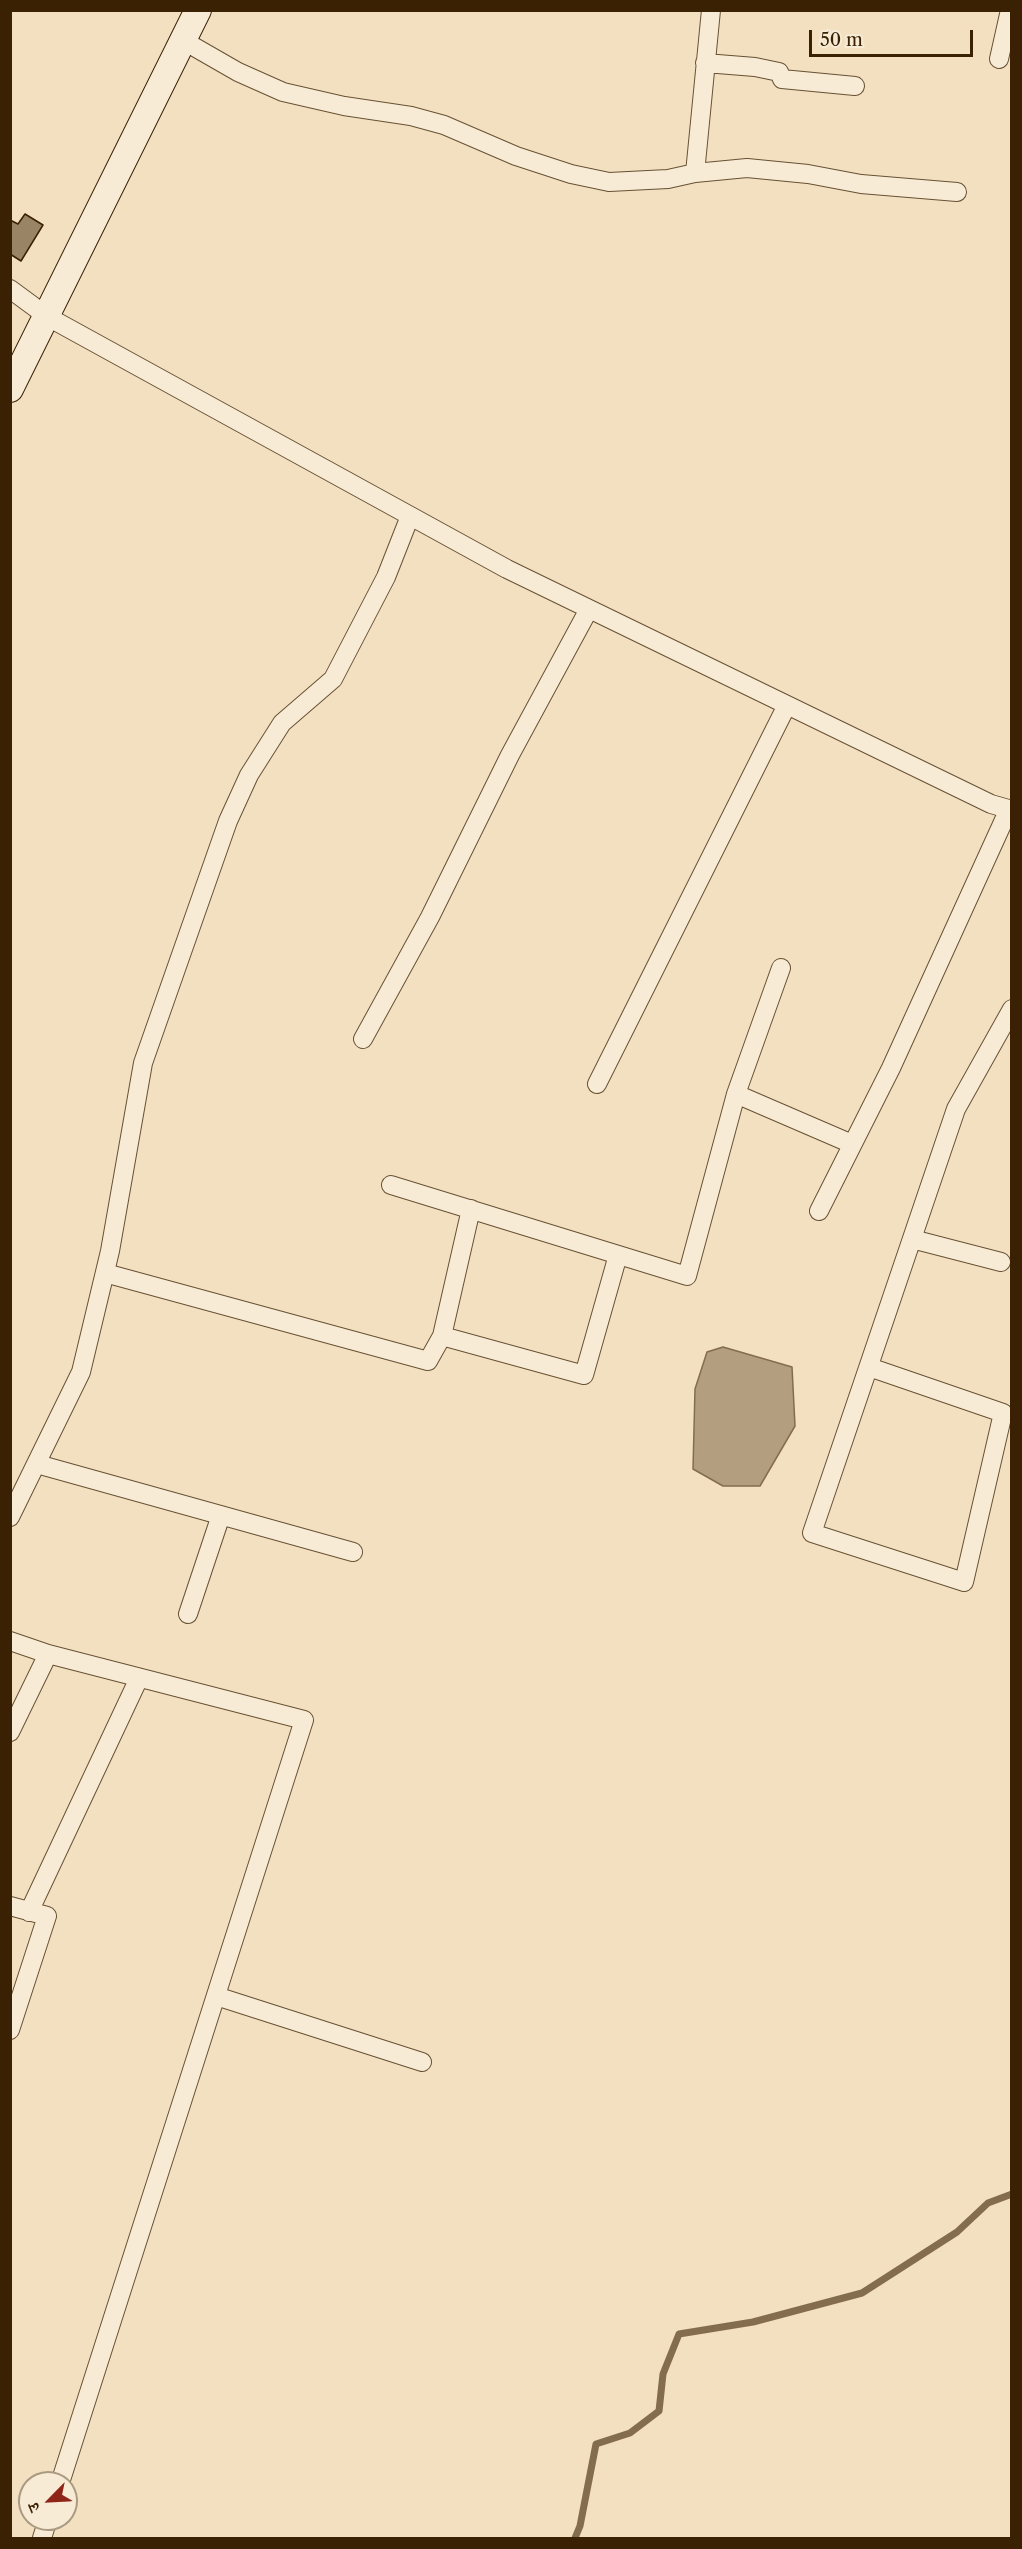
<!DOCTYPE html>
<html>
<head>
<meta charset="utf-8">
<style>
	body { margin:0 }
	#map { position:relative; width:1022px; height:2549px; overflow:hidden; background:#f2e0c0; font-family:"Libre Caslon Text","Noto Serif Devanagari",serif }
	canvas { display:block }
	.frame { position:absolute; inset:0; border:12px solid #3a2104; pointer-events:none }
	.north { position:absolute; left:18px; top:2471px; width:60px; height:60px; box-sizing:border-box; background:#f7ebd6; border:2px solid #ab9a82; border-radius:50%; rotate:246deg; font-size:16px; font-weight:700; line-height:24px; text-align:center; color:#3a2104 }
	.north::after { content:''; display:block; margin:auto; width:21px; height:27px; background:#8f2418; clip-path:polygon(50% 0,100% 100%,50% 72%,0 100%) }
	.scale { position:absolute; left:809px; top:30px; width:164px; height:27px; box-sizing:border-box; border:3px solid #3a2104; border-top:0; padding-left:8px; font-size:18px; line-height:21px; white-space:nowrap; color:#3a2104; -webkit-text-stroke:4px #f7ebd6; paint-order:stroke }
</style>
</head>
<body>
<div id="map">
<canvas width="1022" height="2549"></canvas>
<div class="frame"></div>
<div class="north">उ</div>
<div class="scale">50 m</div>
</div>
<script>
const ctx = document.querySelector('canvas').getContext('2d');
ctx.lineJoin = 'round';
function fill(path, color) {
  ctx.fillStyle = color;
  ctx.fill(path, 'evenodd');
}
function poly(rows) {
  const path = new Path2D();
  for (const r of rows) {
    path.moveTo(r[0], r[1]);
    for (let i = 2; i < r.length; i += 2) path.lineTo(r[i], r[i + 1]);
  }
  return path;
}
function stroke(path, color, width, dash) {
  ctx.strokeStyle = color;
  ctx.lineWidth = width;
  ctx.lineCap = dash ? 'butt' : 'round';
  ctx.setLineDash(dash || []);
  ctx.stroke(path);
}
const water = poly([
	[723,1347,792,1367,795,1426,760,1486,723,1486,693,1469,695,1389,707,1352,723,1347]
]);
fill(water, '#b39f80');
stroke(water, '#836d4e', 1.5);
stroke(poly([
	[575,2538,580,2526,596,2444,630,2433,659,2411,663,2374,679,2334,753,2322,862,2293,957,2232,988,2203,1012,2194]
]), '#836d4e', 7);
const building = poly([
	[25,214,43,225,21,261,10,254,10,220,18,224,25,214]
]);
fill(building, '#9a8466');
stroke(building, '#3a2104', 1.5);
const minor = poly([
	[184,41,238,72,283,92,344,106,411,116,444,125,516,156,571,174,609,182,668,179,695,173,747,168,808,174,861,184,957,192],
	[999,59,1010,10],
	[705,63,755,67,779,72,782,79,855,86],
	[695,173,711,10],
	[10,289,48,317,507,569,991,804,1012,810],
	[363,1039,430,917,510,755,589,609],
	[597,1084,787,705],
	[736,1094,852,1144],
	[391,1185,687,1276,736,1094,781,968],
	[819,1211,891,1068,1009,809],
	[912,1239,1001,1262],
	[105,1273,428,1361,442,1336,471,1209],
	[442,1336,584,1375,618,1255],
	[869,1367,1003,1413,964,1582,812,1533,956,1109,1012,1009],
	[37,1464,353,1552],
	[10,1517,81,1372,110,1251,143,1063,228,821,249,775,282,723,333,679,386,577,410,516],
	[188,1614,221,1515],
	[10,1641,48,1654,304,1720,60,2483],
	[10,1732,48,1654],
	[10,1906,47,1916,10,2030],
	[29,1912,139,1678],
	[216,1996,422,2062],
	[42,2538,48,2519]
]);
const secondary = poly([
	[10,389,198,10]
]);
stroke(minor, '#685133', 20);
stroke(secondary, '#3a2104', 28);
stroke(minor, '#f7ebd6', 18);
stroke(secondary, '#f7ebd6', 26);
</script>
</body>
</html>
